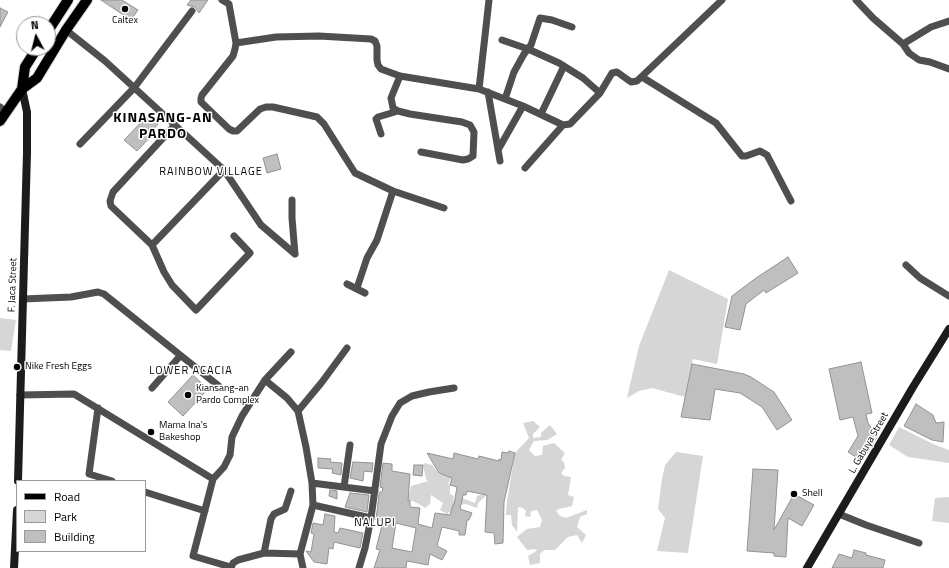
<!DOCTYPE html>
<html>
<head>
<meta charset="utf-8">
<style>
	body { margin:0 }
	#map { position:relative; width:949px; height:568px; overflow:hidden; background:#fff; font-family:"Titillium Web",sans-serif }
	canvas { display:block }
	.legend { position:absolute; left:16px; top:480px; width:130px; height:72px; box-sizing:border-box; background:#fff; border:1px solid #999; margin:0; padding:5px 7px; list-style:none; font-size:12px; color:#000 }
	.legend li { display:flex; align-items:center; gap:8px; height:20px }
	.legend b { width:20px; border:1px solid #999 }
	.north { position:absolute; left:16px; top:16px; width:40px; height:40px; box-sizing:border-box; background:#fff; border:1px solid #999; border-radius:50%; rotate:353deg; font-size:11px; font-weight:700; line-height:16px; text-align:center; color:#000 }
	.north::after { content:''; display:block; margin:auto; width:14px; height:18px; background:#000; clip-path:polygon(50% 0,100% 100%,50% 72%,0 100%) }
</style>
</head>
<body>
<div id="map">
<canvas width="949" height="568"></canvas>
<ul class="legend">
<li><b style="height:5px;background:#000"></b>Road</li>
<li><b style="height:11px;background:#d6d6d6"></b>Park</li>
<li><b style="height:11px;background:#bfbfbf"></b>Building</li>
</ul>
<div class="north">N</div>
</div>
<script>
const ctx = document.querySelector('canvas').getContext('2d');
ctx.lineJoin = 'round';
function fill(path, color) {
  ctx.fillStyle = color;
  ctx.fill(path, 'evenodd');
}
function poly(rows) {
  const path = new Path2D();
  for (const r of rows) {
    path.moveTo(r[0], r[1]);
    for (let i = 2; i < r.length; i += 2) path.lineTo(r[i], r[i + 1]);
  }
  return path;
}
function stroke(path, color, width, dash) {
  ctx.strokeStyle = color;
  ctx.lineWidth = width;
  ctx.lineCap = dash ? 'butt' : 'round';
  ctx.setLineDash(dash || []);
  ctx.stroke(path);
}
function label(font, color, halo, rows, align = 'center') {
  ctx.font = font + ' "Titillium Web",sans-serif';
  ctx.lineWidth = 3;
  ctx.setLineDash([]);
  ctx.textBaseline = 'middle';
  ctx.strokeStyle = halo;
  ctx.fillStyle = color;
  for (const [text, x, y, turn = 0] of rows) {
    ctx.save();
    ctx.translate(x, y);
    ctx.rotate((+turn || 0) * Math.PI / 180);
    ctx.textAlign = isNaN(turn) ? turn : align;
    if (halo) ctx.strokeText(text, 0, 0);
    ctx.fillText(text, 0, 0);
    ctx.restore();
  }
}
fill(poly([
	[669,270,728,299,717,364,693,359,685,397,652,388,639,391,627,398,639,346],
	[0,318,16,320,11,351,0,350],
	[533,421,540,427,533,434,533,438,541,437,541,433,550,425,557,434,547,440,534,441,529,450,535,456,542,455,543,446,554,443,565,453,561,460,564,462,565,468,561,473,564,476,571,477,568,495,574,497,572,506,559,509,556,511,560,516,566,518,587,510,587,514,580,517,577,527,586,535,582,543,577,535,568,537,555,550,544,550,540,554,540,563,530,565,528,556,535,552,537,549,527,550,517,537,527,529,540,527,542,520,537,510,531,511,530,517,525,516,526,511,523,508,518,507,517,532,512,525,511,515,506,515,507,501,515,453,529,438,523,423],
	[899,427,933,444,949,450,949,463,908,457,889,445],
	[676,452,703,456,688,553,657,551,665,518,658,509,662,479,665,465],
	[425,463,432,465,440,475,444,470,448,471,451,478,448,484,450,485,450,494,454,496,453,501,459,497,475,503,477,496,485,493,487,495,478,503,477,508,466,504,458,505,447,514,440,510,443,503,431,495,430,504,425,508,419,504,408,499,411,486,428,481,426,479,423,465],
	[949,497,949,523,932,521,935,498]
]), '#d6d6d6');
const building = poly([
	[101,0,122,0,138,10,131,20,101,0],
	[191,0,208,0,199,13,195,7,187,5,191,0],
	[0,8,8,12,0,27,0,8],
	[148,115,158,124,152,131,154,133,137,151,124,140,148,115],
	[277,154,281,169,267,173,263,158,277,154],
	[788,257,798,273,766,293,764,290,746,304,740,330,725,327,732,296,756,278,788,257],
	[861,362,872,413,866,414,868,423,877,437,862,461,848,452,858,436,853,417,840,420,829,369,861,362],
	[692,364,744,374,751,377,774,392,792,420,777,430,762,407,740,393,715,389,710,420,681,417,692,364],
	[193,375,208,389,183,416,168,402,193,375],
	[916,404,933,415,936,423,944,422,943,442,932,440,904,426,916,404],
	[509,451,515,453,504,502,503,543,495,544,494,533,485,532,487,495,467,491,466,495,463,495,460,509,472,513,469,520,467,520,465,535,459,535,459,531,442,527,437,546,447,551,442,560,430,554,428,565,407,561,406,568,374,568,380,550,376,549,383,521,376,520,379,494,380,492,382,492,383,488,380,487,383,463,392,464,392,471,410,474,408,501,410,500,410,507,420,508,418,524,432,528,435,513,450,515,453,505,454,505,457,487,450,485,452,478,439,473,427,453,453,459,454,453,478,459,479,456,499,461,499,459,501,460,502,452,508,453,509,451],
	[396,523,416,528,412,552,392,548,396,523],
	[318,458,331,459,330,462,342,463,341,475,332,473,333,469,318,468,318,458],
	[353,462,373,463,372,472,364,471,363,481,350,478,353,462],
	[414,465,423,465,422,476,413,475,414,465],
	[753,469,778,470,774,530,794,494,814,505,802,526,788,518,786,557,774,556,774,553,747,551,753,469],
	[330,490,337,491,337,499,329,496,330,490],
	[350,493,369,495,367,512,345,507,350,493],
	[325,514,335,516,334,532,338,533,340,528,363,533,360,548,334,542,333,549,329,548,327,564,314,562,306,551,311,552,314,534,311,533,313,523,323,525,325,514],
	[854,550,866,553,866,555,885,560,883,568,832,568,839,554,852,558,854,550]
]);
fill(building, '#bfbfbf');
stroke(building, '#939393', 1);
const primary = poly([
	[48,31,68,0],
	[22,89,25,67,37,48],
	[0,121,22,89,37,78,66,30,87,0]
]);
stroke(primary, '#dbdbdb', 12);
stroke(poly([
	[222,0,229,4,236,43,235,49,233,56,202,95,201,98,201,102,229,129,233,131,237,131,260,109,266,107,273,107,317,117,324,124,355,173,393,191,444,208],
	[856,0,873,18,903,44,909,53,919,60,930,62,949,69],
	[66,30,105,61,224,170,261,225,295,254],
	[502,40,528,49,559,63,583,78,600,93],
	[236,43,276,37,319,36,371,39,375,41,377,46,377,60,378,65,381,69,400,76,479,89,523,106,563,125,570,124,600,93,612,73,617,72,631,82,637,81,722,0],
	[903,44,931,27,949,21],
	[400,76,391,98,393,108,398,111,410,114,462,122,470,125,474,132,473,156,468,159,463,160,421,152],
	[642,77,716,123,742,156,746,156,760,151,767,155,791,201],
	[479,89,489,0],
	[488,92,500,161],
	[505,99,514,72,524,54,531,45,540,18,552,20,572,27],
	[0,107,6,112],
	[541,114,564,66],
	[175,125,113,192,110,201,111,206,152,245,164,272,172,285,196,310,250,253,234,236],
	[381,134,376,119,378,117,398,111],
	[80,144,134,88,192,11],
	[498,150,523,106],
	[525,168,563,125],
	[292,200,292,218,295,254],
	[152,245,224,170],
	[906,265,920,278,949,296],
	[347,284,365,293],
	[357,288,367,258,377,240,393,191],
	[23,299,71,297,98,292,104,294,220,387],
	[265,380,287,398,298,411,306,447,312,483,313,505,300,554,303,568],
	[152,388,180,356],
	[20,395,74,394,213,479],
	[98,408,89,474,112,481],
	[298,411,322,382,347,348],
	[312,483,375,491],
	[344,487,350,445],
	[145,492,205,511],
	[313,505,371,518],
	[839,514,866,525,919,543],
	[264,553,271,519,274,514,285,509,291,491],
	[231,567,193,556,213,479,224,467,230,455,232,437,242,416,265,380,291,352],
	[231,568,233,563,238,560,264,553,300,554],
	[359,568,365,548,371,518,381,444,392,416,400,403,412,396,429,392,454,388]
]), '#4f4f4f', 7);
stroke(poly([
	[18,481,27,152,27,112,22,89],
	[14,568,17,510],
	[807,568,913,387,949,329]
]), '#1c1c1c', 8);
stroke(primary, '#000', 10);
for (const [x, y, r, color] of [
	[125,9,4,"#000"],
	[17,367,4,"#000"],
	[188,395,4,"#000"],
	[151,432,4,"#000"],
	[794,494,4,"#000"]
]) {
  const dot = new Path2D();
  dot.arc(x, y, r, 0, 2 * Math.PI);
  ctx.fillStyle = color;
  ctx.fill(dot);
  stroke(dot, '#fff', 1.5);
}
label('10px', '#000', '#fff', [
	["Caltex",125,21,"center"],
	["Nike Fresh Eggs",25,367],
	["Kiansang-an",196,389],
	["Pardo Complex",196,401],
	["Mama Ina's",159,426],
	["Bakeshop",159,438],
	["Shell",802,494]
], 'left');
label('10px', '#000', '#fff', [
	["F. Jaca Street",13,285,-88],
	["L. Gabuya Street",869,443,-60]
]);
ctx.letterSpacing = '1px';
label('11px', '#000', '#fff', [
	["RAINBOW VILLAGE",211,172],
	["LOWER ACACIA",191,371],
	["NALUPI",375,523]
]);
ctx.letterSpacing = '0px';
ctx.letterSpacing = '1px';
label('bold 14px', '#000', '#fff', [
	["KINASANG-AN",163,119],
	["PARDO",163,135]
]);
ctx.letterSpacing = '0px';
</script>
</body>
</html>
